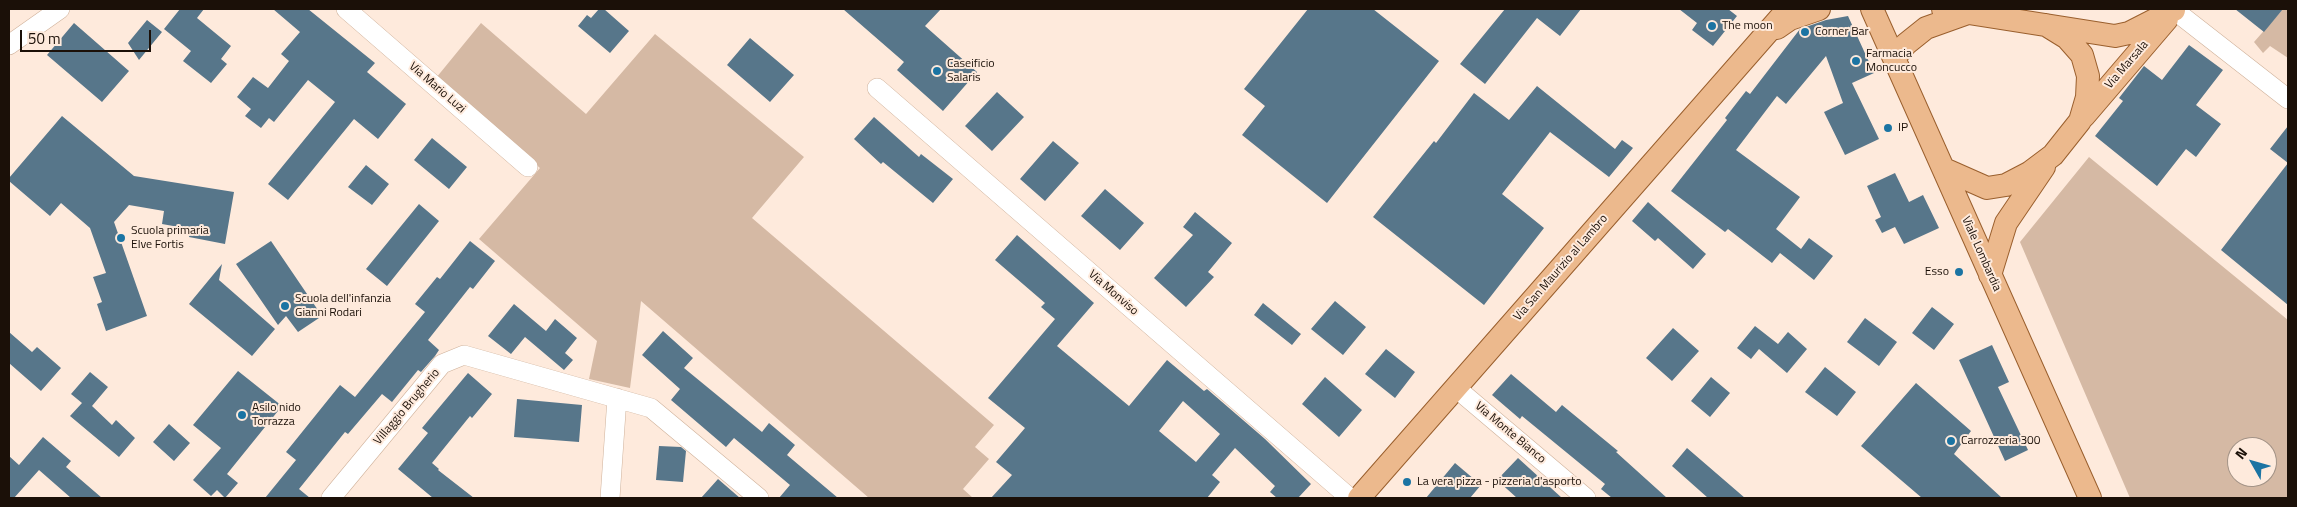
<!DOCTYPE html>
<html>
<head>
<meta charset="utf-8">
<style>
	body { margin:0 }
	#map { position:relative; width:2297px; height:507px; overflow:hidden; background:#feeadc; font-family:"Titillium Web",sans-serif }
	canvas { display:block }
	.frame { position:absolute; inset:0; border:10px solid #1b1008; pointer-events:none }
	.north { position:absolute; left:2227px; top:437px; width:50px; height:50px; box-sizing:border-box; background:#feeadc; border:1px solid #a39387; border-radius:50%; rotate:308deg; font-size:14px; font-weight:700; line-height:20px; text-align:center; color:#1b1008 }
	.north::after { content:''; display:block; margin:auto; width:18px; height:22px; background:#1b74a3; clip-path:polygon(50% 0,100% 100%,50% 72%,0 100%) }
	.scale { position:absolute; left:20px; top:30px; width:131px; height:22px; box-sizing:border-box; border:2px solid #1b1008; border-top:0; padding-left:6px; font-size:15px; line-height:18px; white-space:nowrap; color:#1b1008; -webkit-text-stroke:4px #feeadc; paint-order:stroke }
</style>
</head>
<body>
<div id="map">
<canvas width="2297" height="507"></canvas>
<div class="frame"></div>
<div class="north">N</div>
<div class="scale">50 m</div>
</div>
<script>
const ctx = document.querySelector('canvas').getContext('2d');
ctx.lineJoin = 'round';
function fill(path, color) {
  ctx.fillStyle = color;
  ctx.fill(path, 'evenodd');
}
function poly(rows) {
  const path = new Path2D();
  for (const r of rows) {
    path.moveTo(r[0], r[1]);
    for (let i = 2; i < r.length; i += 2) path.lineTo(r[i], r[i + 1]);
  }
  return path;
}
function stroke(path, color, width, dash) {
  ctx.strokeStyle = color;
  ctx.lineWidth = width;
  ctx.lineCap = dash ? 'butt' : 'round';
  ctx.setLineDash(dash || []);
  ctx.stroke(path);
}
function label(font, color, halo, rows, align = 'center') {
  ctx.font = font + ' "Titillium Web",sans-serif';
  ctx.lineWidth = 4;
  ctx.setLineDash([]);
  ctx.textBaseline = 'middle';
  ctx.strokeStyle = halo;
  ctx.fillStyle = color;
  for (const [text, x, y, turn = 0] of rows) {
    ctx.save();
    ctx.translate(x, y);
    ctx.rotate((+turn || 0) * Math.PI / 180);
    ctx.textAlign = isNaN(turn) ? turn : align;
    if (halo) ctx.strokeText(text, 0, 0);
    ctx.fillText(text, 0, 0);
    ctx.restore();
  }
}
fill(poly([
	[2283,9,2288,9,2288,58,2270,46,2263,53,2254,42],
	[481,23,586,114,655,34,804,157,752,218,994,425,975,447,989,459,963,489,973,498,869,498,641,301,630,388,589,379,597,341,479,239,540,168,436,78],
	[2089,157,2288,320,2288,498,2130,498,2020,242],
	[2237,447,2267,447,2267,477,2237,477]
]), '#d5b9a4');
fill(poly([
	[180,9,204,9,197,18,231,46,221,59,227,64,211,83,183,61,191,51,164,29],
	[273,9,308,9,375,63,367,72,406,104,378,139,354,119,288,200,268,184,335,102,308,80,274,122,269,118,261,128,245,116,251,109,237,97,253,77,268,88,289,61,281,54,300,32],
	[599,9,604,9,629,31,610,53,578,26,587,15,591,18],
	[843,9,941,9,925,26,977,72,943,111,897,70,904,62],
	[1308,9,1373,9,1439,61,1327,203,1242,135,1265,106,1244,89],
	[1505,9,1581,9,1560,36,1537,18,1485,84,1460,64],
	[1679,9,1728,9,1737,16,1713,46,1692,30,1697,23],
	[2235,9,2283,9,2264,32],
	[1848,16,1874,73,1852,83,1879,139,1845,155,1824,112,1843,103,1826,56,1786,104,1777,96,1736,150,1800,197,1776,229,1801,249,1809,238,1833,256,1814,280,1780,253,1772,263,1728,229,1725,232,1671,191,1727,120,1725,118,1746,91,1750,94,1800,29,1826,20],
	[147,20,162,32,139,60,128,43],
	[74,23,129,71,102,102,47,55],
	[750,38,794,75,770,102,727,65],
	[2189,45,2223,70,2196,105,2221,124,2196,157,2186,149,2157,186,2095,136,2123,101,2119,98,2144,66,2162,80],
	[1537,86,1615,149,1622,140,1633,148,1609,177,1550,132,1502,194,1544,228,1484,305,1373,217,1434,141,1436,143,1474,93,1509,120],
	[997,92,1024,117,992,151,965,126],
	[62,116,134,176,234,192,225,244,189,237,190,229,162,224,164,211,129,205,114,222,147,316,106,331,97,304,102,302,93,277,106,273,90,228,61,203,50,216,9,181,9,178],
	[874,117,919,157,921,154,953,179,933,203,883,162,881,164,854,139],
	[2288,126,2288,305,2221,250,2288,163,2270,149],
	[432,138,467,167,449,189,414,160],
	[1053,141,1079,163,1045,201,1020,179],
	[366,165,389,184,372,205,348,187],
	[1895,173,1909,202,1923,195,1939,228,1904,244,1895,227,1882,233,1875,220,1881,217,1867,186],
	[1105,189,1144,223,1120,250,1081,216],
	[1648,202,1706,254,1693,269,1658,238,1655,241,1632,221],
	[419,204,439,221,387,286,366,269],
	[1195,212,1232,243,1208,272,1214,277,1186,307,1154,278,1193,235,1183,227],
	[1017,235,1094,303,1057,346,1129,406,1167,360,1204,391,1207,389,1265,439,1311,484,1298,498,1277,498,1270,492,1275,486,1235,448,1212,475,1220,482,1207,498,991,498,1012,475,996,462,1025,428,988,398,1055,319,1041,307,1045,303,995,260],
	[1183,401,1220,434,1196,462,1159,431],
	[271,241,322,316,298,332,286,316,278,325,236,264],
	[470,241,495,261,473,289,470,287,428,340,439,350,435,356,421,372,418,370,392,402,382,394,348,434,345,432,299,489,310,498,265,498,296,460,286,452,340,385,355,397,425,312,415,304,437,277,440,279],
	[222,264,219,280,275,329,252,356,189,304],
	[1335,301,1366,327,1343,355,1311,329],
	[1263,303,1301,334,1292,345,1254,315],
	[514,304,546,331,555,319,577,338,565,353,573,360,564,370,525,337,511,354,488,336],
	[1932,307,1954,324,1934,350,1912,333],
	[1865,318,1897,342,1879,366,1847,342],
	[1755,326,1778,344,1788,332,1807,349,1787,373,1759,349,1751,359,1737,348],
	[1673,328,1699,351,1672,381,1646,358],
	[663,331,693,358,684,368,762,432,769,423,795,445,787,455,838,498,779,498,790,485,734,438,726,447,671,400,680,389,642,355],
	[9,332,32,352,37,347,61,368,41,391,9,363],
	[1992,345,2009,382,1998,387,2028,450,2005,461,1959,360],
	[1386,349,1415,372,1395,398,1365,374],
	[1825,367,1856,392,1837,416,1805,392],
	[238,371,282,406,227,474,238,483,225,498,217,490,211,496,193,480,221,448,193,425],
	[90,372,108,387,92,406,112,425,116,420,135,438,119,457,70,416,82,403,71,394],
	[468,373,492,394,472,418,470,416,432,463,439,469,438,470,474,498,433,498,398,469,428,433,422,428],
	[1511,374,1556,412,1562,405,1618,451,1616,452,1667,498,1612,498,1601,489,1605,484,1522,416,1520,419,1492,395],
	[1325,377,1362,410,1339,437,1302,404],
	[1711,377,1730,393,1710,417,1691,401],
	[1916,383,1971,431,1954,454,2002,498,1922,498,1861,446],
	[517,399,582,405,579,442,514,437],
	[169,424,190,443,174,461,153,442],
	[43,437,71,461,66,467,102,498,71,498,39,470,14,498,9,498,9,456,19,465],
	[659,446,681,447,686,451,683,482,656,480],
	[1687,448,1745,498,1708,498,1672,466],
	[1518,458,1562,498,1517,498,1497,480],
	[1455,463,1481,485,1470,498,1426,498],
	[718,479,740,498,701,498]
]), '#57768a');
const minor = poly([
	[346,9,528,167],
	[2174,10,2288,99],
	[9,45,60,9],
	[877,88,1350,498],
	[1456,388,1586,498],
	[331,498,442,364,464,355,651,408,759,498],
	[610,498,617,398]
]);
const major = poly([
	[1872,9,2090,498],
	[1943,9,2115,36,2129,33,2174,10],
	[1777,28,1790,19,1819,9],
	[1894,58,1906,44,1926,28,1968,13],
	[2084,116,2167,19],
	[1944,169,1987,188,2006,185,2029,173,2053,155,2080,121,2087,97,2088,76,2082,55,2067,38,2046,25],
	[1990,275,2006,223,2044,167],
	[1359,498,1788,9]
]);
stroke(minor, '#cfb19a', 20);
stroke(major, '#9a5f2d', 24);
stroke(minor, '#fff', 19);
stroke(major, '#ecb98d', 22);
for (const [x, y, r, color] of [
	[1712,26,5,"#1b74a3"],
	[1805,32,5,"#1b74a3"],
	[1856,61,5,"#1b74a3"],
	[937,71,5,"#1b74a3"],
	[1888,128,5,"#1b74a3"],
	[121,238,5,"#1b74a3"],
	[1959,272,5,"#1b74a3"],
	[285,306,5,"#1b74a3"],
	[242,415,5,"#1b74a3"],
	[1951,441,5,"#1b74a3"],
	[1407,482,5,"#1b74a3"]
]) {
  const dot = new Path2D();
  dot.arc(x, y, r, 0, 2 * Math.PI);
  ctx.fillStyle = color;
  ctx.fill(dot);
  stroke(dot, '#feeadc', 2);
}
label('12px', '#1b1008', '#feeadc', [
	["The moon",1722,26],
	["Corner Bar",1815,32],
	["Farmacia",1866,54],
	["Moncucco",1866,68],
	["Caseificio",947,64],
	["Salaris",947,78],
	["IP",1898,128],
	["Scuola primaria",131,231],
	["Elve Fortis",131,245],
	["Esso",1949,272,"right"],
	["Scuola dell'infanzia",295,299],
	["Gianni Rodari",295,313],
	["Asilo nido",252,408],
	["Torrazza",252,422],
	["Carrozzeria 300",1961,441],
	["La vera pizza - pizzeria d'asporto",1417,482]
], 'left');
label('12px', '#1b1008', '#feeadc', [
	["Via Marsala",2127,65,-49],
	["Via Mario Luzi",437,88,41],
	["Viale Lombardia",1981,254,66],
	["Via San Maurizio al Lambro",1561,268,-49],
	["Via Monviso",1113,293,41],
	["Villaggio Brugherio",407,407,-50],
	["Via Monte Bianco",1510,433,40]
]);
</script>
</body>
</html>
